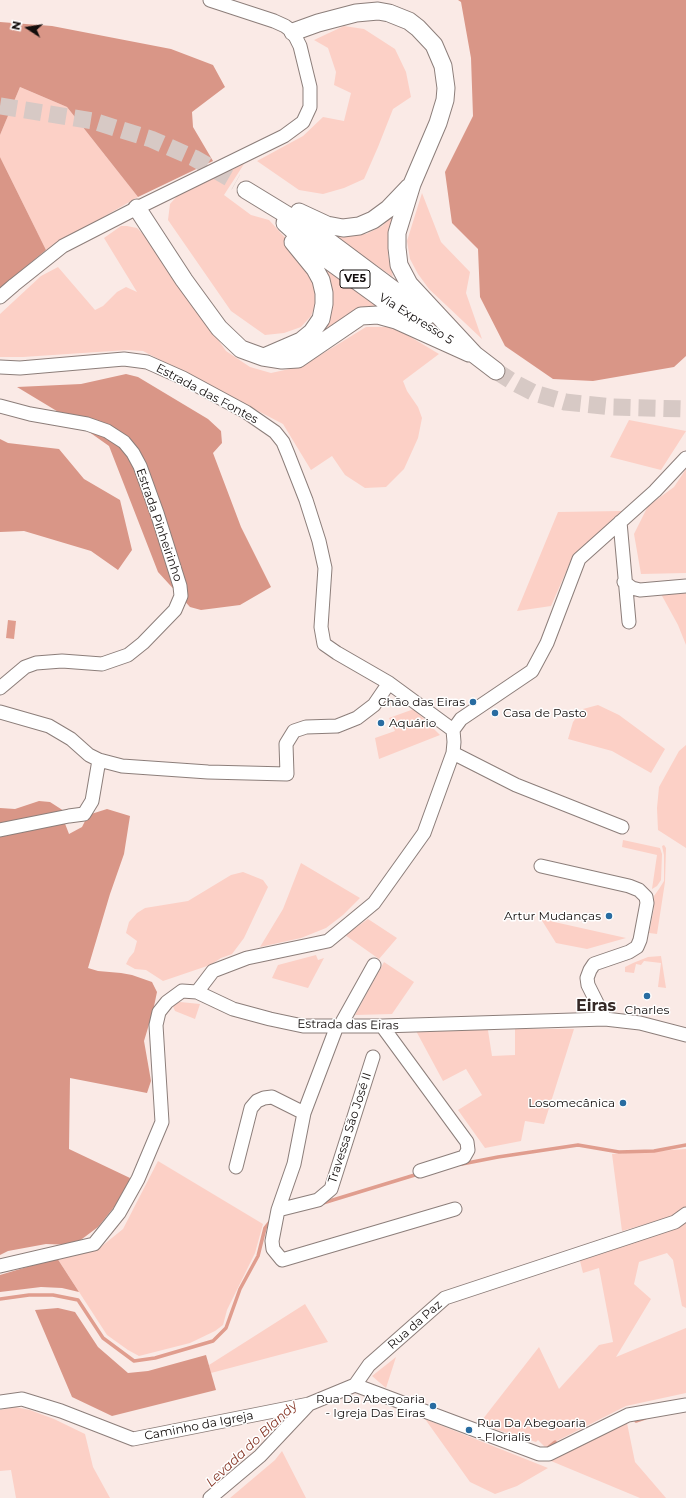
<!DOCTYPE html>
<html>
<head>
<meta charset="utf-8">
<style>
	body { margin:0 }
	#map { position:relative; width:686px; height:1498px; overflow:hidden; background:#faeae6; font-family:Montserrat,sans-serif }
	canvas { display:block }
	.north { position:absolute; left:8px; top:8px; width:40px; height:40px; -webkit-text-stroke:3px #fff; paint-order:stroke; rotate:282deg; font-size:11px; font-weight:700; line-height:16px; text-align:center; color:#130e0d }
	.north::after { content:''; display:block; margin:auto; width:14px; height:18px; background:#130e0d; clip-path:polygon(50% 0,100% 100%,50% 72%,0 100%) }
</style>
</head>
<body>
<div id="map">
<canvas width="686" height="1498"></canvas>
<div class="north">N</div>
</div>
<script>
const ctx = document.querySelector('canvas').getContext('2d');
ctx.lineJoin = 'round';
function fill(path, color) {
  ctx.fillStyle = color;
  ctx.fill(path, 'evenodd');
}
function poly(rows) {
  const path = new Path2D();
  for (const r of rows) {
    path.moveTo(r[0], r[1]);
    for (let i = 2; i < r.length; i += 2) path.lineTo(r[i], r[i + 1]);
  }
  return path;
}
function stroke(path, color, width, dash) {
  ctx.strokeStyle = color;
  ctx.lineWidth = width;
  ctx.lineCap = dash ? 'butt' : 'round';
  ctx.setLineDash(dash || []);
  ctx.stroke(path);
}
function label(font, color, halo, rows, align = 'center') {
  ctx.font = font + ' Montserrat,sans-serif';
  ctx.lineWidth = 3;
  ctx.setLineDash([]);
  ctx.textBaseline = 'middle';
  ctx.strokeStyle = halo;
  ctx.fillStyle = color;
  for (const [text, x, y, turn = 0] of rows) {
    ctx.save();
    ctx.translate(x, y);
    ctx.rotate((+turn || 0) * Math.PI / 180);
    ctx.textAlign = isNaN(turn) ? turn : align;
    if (halo) ctx.strokeText(text, 0, 0);
    ctx.fillText(text, 0, 0);
    ctx.restore();
  }
}
fill(poly([
	[344,26,364,29,395,49,406,72,411,97,393,109,378,147,364,179,344,188,323,194,299,190,257,161,303,136,323,117,344,121,351,93,334,85,336,72,328,48,314,40],
	[20,87,67,107,138,197,46,250,0,157,0,135],
	[244,164,224,195,251,215,269,220,310,265,318,282,317,301,311,316,301,327,284,333,265,335,231,311,168,220,170,204,178,195],
	[422,193,441,242,470,272,466,293,482,339,429,289,418,274,410,259,407,241],
	[394,213,388,241,388,255,393,277,331,234,366,234,382,226],
	[121,226,127,226,137,228,148,239,226,351,250,367,271,373,294,368,314,359,366,327,388,327,404,333,439,354,403,381,407,391,418,407,422,418,418,438,404,469,386,487,365,488,345,475,332,456,311,470,283,424,143,351,127,350,23,357,0,357,0,314,41,276,58,267,95,310,103,306,117,292,126,287,137,292,104,238],
	[323,262,385,305,326,333,332,292],
	[629,420,686,431,661,470,610,457],
	[686,469,686,573,641,574,634,534,648,506,674,487],
	[622,511,573,556,551,606,517,611,558,512],
	[686,592,686,645,678,625,661,594],
	[598,705,619,715,665,749,651,773,612,751,568,739,573,722,583,709],
	[414,709,440,735,379,759,375,738,395,731,389,718],
	[686,745,686,848,658,830,657,808,659,787,679,751],
	[623,840,660,848,662,854,661,880,657,886,652,889,657,855,622,847],
	[664,845,666,848,665,882,657,934,649,933,654,908,654,896,659,889,664,881,664,855,662,846],
	[301,863,360,898,343,915,326,928,301,938,260,947,283,909],
	[243,872,263,880,268,887,244,938,232,954,221,958,210,965,163,981,146,970,135,969,126,964,129,958,134,952,137,941,126,933,129,922,137,913,145,908,188,901,231,875],
	[368,919,397,938,379,959,345,935],
	[541,919,626,938,587,949,556,943],
	[316,955,318,960,324,958,308,988,272,978,278,965],
	[661,956,666,988,658,987,661,963,644,961,641,965,636,964,634,973,625,972,625,967,633,963,648,957],
	[384,962,414,982,392,1014,355,1015],
	[180,1002,200,1004,195,1019,175,1011,172,1004],
	[487,1024,492,1056,515,1055,515,1029,574,1029,544,1124,525,1121,521,1141,485,1148,458,1110,482,1095,466,1069,443,1081,415,1029],
	[686,1149,686,1207,678,1215,622,1231,612,1154],
	[158,1161,263,1224,255,1253,227,1310,223,1325,215,1331,190,1343,139,1356,128,1350,107,1335,57,1258,97,1250,123,1229],
	[686,1219,686,1308,682,1306,673,1260,667,1253,639,1262,634,1284,651,1299,616,1357,686,1328,686,1393,626,1406,545,1447,538,1440,536,1442,479,1424,539,1347,559,1389,599,1345,613,1342,599,1268,583,1273,579,1257],
	[305,1304,328,1342,211,1373,209,1365],
	[396,1357,386,1388,372,1376],
	[15,1407,30,1410,54,1419,85,1434,93,1467,110,1498,16,1498,11,1470,0,1471,0,1410],
	[425,1419,548,1468,517,1486,495,1494,470,1482],
	[627,1423,635,1462,666,1498,640,1498,551,1461,620,1425],
	[282,1451,306,1498,230,1498,275,1460]
]), '#fcd0c6');
fill(poly([
	[458,0,686,0,686,356,674,367,593,381,553,379,505,346,480,297,478,249,452,223,445,172,473,116,471,58,461,2],
	[0,22,52,26,171,49,213,65,225,87,192,112,193,127,213,161,138,197,67,107,20,87,0,135],
	[0,157,46,250,0,288],
	[126,374,138,377,208,419,221,431,222,443,213,453,241,527,271,587,240,605,201,610,190,607,158,572,109,446,75,422,17,387,81,384],
	[0,439,8,443,59,449,84,479,120,500,132,550,118,570,91,551,24,531,0,532],
	[39,801,50,802,64,811,64,821,69,834,82,827,88,815,107,809,130,816,124,854,110,894,88,968,98,971,121,973,132,975,152,982,157,992,153,1011,144,1041,151,1081,147,1093,70,1078,69,1149,130,1178,127,1191,98,1227,74,1245,46,1244,8,1251,0,1255,0,808,15,809],
	[57,1258,79,1292,62,1288,41,1287,0,1292,0,1275],
	[58,1308,75,1312,98,1347,128,1373,148,1371,206,1355,216,1390,112,1416,72,1397,35,1310]
]), '#d99687');
fill(poly([
	[8,620,16,621,14,639,6,638]
]), '#e09d8e');
stroke(poly([
	[462,1164,498,1157,578,1145,619,1152,654,1151,686,1145],
	[323,1203,418,1174],
	[0,1299,29,1295,53,1295,78,1300,103,1338,134,1361,155,1358,213,1341,226,1328,240,1289,258,1256,265,1228,272,1219],
	[636,1421,645,1418],
	[545,1450,555,1442]
]), '#e09d8e', 3.5);
stroke(poly([
	[0,106,93,121,151,139,194,158,236,182],
	[496,371,513,382,534,393,565,402,612,407,686,409]
]), '#d7c9c5', 17, [17, 8]);
const minor = poly([
	[0,297,14,285,63,246,137,208,284,136,303,122,310,107,310,87,300,46,293,32,285,26,274,21,210,0],
	[0,367,20,368,124,359,147,362,183,378,246,412,275,432,283,442,288,454,306,500,319,541,325,568,321,627,324,644,337,653,389,683,453,730],
	[0,406,30,414,87,424,107,431,124,442,133,453,140,466,157,513,180,586,181,596,175,610,143,643,128,655,102,664,62,661,36,663,25,667,0,688],
	[620,522,629,622],
	[624,582,632,588,640,590,686,586],
	[0,712,49,726,71,739,89,755,99,760,122,766,208,772,287,774,286,744,294,731,306,727,337,726,357,718,374,705,389,683],
	[453,730,461,719,532,671,547,643,579,559,655,491,686,458],
	[453,753,516,785,622,827],
	[0,830,69,816,84,814,92,801,99,760],
	[541,866,629,886,639,890,646,897,647,903,640,940,637,947,629,952,594,964,590,970,587,978,588,985,605,1019],
	[197,992,213,971,247,958,328,941,374,903,424,833,453,753,454,742,453,730],
	[337,1026,304,1113,294,1164,278,1210,272,1241,273,1249,282,1260,455,1209],
	[340,1026,374,965],
	[382,1026,467,1142,468,1150,464,1157,420,1171],
	[236,1167,251,1108,257,1101,264,1098,272,1097,304,1113],
	[278,1210,318,1200,331,1189,373,1057],
	[0,1266,94,1244,119,1213,138,1179,162,1122,156,1025,159,1012,167,1002,182,991,197,992,233,1009,270,1019,303,1026,382,1026,605,1019,640,1023,686,1035],
	[355,1385,539,1454,549,1454,628,1415,686,1405],
	[0,1402,22,1399,61,1411,133,1439,309,1404],
	[210,1498,260,1456,309,1404,355,1385,369,1365,445,1298,675,1222,686,1214]
]);
const major = poly([
	[293,32,318,23,356,13,378,11,389,13,409,21,418,28,434,45,443,66,446,88,445,100,438,123,412,184,397,233,397,248,399,265,409,284,475,355],
	[246,190,323,237,402,296,427,316],
	[137,208,184,280,219,328,241,349,263,357,282,360,298,359,361,316,378,315,396,320,469,353],
	[299,212,327,225,343,228,359,226,373,220,388,209,409,187],
	[285,223,317,252,393,307,412,318],
	[466,348,496,371],
	[264,357,301,341,312,332,321,319,324,304,324,293,321,280,315,269,293,242]
]);
stroke(minor, '#8c7e7a', 15);
stroke(major, '#8c7e7a', 19);
stroke(minor, '#fff', 13);
stroke(major, '#fff', 17);
for (const [x, y, r, color] of [
	[473,702,4,"#286ca1"],
	[495,713,4,"#286ca1"],
	[381,723,4,"#286ca1"],
	[609,916,4,"#286ca1"],
	[647,996,4,"#286ca1"],
	[623,1103,4,"#286ca1"],
	[433,1406,4,"#286ca1"],
	[469,1430,4,"#286ca1"]
]) {
  const dot = new Path2D();
  dot.arc(x, y, r, 0, 2 * Math.PI);
  ctx.fillStyle = color;
  ctx.fill(dot);
  stroke(dot, '#fff', 1.5);
}
for (const [x, y, w] of [
	[355,279,30]
]) {
  const box = new Path2D();
  box.roundRect(x - w / 2, y - 9, w, 18, 3);
  ctx.fillStyle = '#fff';
  ctx.fill(box);
  stroke(box, '#130e0d', 1);
}
label('bold 11px', '#130e0d', null, [
	["VE5",355,279]
]);
label('12px', '#130e0d', '#fff', [
	["Via Expresso 5",416,319,32],
	["Estrada das Fontes",207,394,28],
	["Estrada Pinheirinho",159,525,71],
	["Estrada das Eiras",348,1025,1],
	["Travessa São José II",350,1128,-72],
	["Rua da Paz",415,1325,-41],
	["Caminho da Igreja",199,1426,-11]
]);
label('12px', '#130e0d', '#fff', [
	["Chão das Eiras",465,702],
	["Casa de Pasto",503,713,"left"],
	["Aquário",389,723,"left"],
	["Artur Mudanças",601,916],
	["Charles",647,1010,"center"],
	["Losomecânica",615,1103],
	["Rua Da Abegoaria",425,1399],
	["- Igreja Das Eiras",425,1413],
	["Rua Da Abegoaria",477,1423,"left"],
	["- Florialis",477,1437,"left"]
], 'right');
label('italic 13px', '#863626', '#fff', [
	["Levada do Blandy",252,1444,-43]
]);
label('bold 16px', '#352926', '#fff', [
	["Eiras",596,1006]
]);
</script>
</body>
</html>
